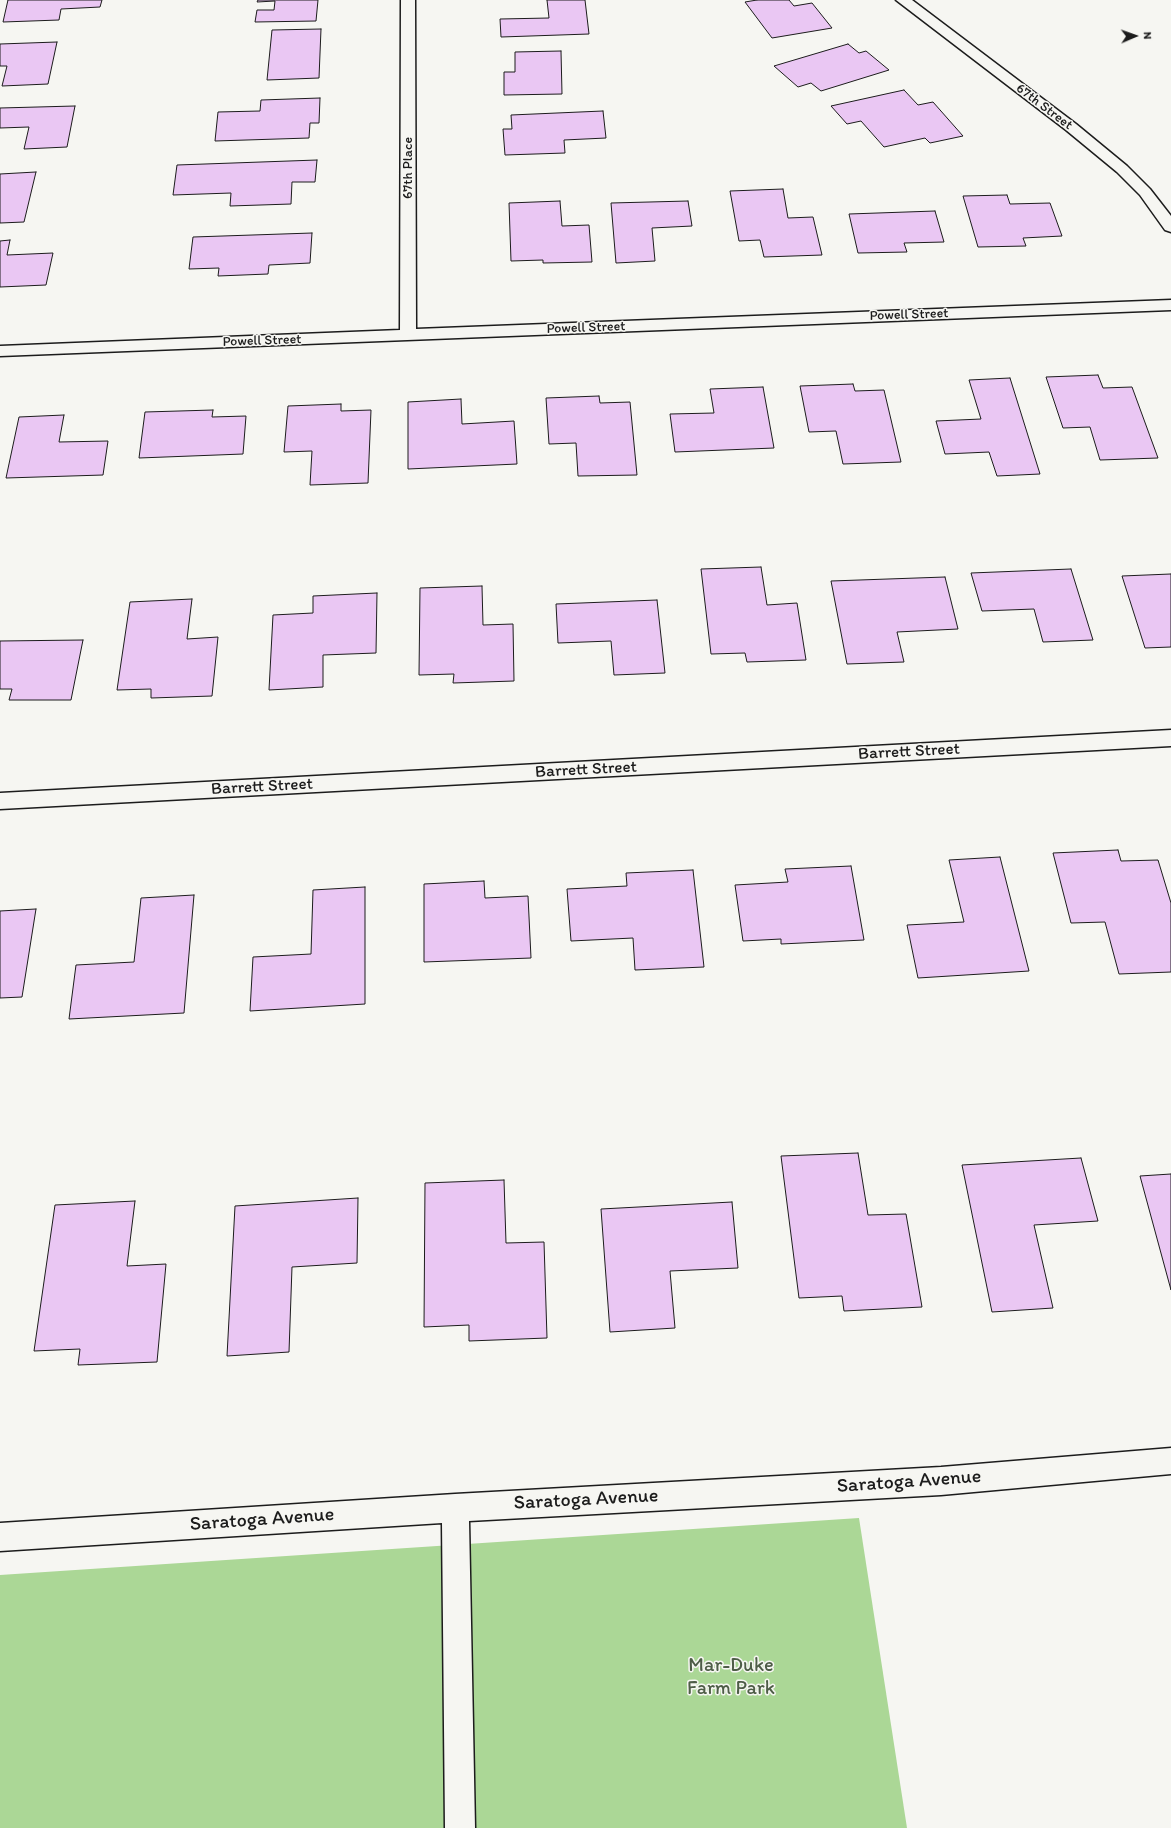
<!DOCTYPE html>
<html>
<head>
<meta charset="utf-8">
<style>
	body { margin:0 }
	#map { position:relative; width:1171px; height:1828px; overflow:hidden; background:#f6f6f2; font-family:Itim,sans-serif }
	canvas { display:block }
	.north { position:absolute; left:1115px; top:16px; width:40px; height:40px; -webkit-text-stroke:3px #f6f6f2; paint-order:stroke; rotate:88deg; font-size:11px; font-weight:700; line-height:16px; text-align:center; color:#1c1c1c }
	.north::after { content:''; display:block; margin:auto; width:14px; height:18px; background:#1c1c1c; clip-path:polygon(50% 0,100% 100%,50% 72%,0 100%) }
</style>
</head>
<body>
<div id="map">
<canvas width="1171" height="1828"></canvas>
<div class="north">N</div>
</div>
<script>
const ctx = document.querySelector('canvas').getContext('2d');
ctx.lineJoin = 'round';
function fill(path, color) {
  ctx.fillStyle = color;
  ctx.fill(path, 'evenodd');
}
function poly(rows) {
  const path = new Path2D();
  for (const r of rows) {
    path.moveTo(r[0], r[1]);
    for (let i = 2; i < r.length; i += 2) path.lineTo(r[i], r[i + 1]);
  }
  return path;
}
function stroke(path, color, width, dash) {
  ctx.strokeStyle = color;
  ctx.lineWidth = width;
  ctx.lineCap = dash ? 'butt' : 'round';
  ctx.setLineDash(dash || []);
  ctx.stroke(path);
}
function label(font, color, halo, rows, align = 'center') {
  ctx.font = font + ' Itim,sans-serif';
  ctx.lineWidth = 3;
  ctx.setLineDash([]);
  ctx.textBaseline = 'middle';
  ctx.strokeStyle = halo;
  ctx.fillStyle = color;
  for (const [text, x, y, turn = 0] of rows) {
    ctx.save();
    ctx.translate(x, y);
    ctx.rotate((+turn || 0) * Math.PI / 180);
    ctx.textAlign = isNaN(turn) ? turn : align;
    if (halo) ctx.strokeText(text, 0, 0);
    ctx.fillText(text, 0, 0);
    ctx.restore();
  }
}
fill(poly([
	[859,1518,907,1828,0,1828,0,1575]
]), '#abd796');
const building = poly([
	[8,0,102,0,100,7,61,9,59,20,3,22,8,0],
	[258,0,318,0,316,21,255,22,257,10,274,10,275,1,257,2,258,0],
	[547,0,585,0,589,34,501,37,500,19,549,18,547,0],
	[757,0,789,0,794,6,812,3,832,28,772,38,745,2,757,0],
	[321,29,319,78,267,80,272,30,321,29],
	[57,42,48,84,2,86,7,66,0,66,0,44,57,42],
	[848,44,859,53,866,51,889,70,821,91,811,83,798,87,774,66,848,44],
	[561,51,562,94,504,95,504,72,515,72,515,52,561,51],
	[904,90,918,105,933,102,963,136,930,143,925,138,884,147,861,121,847,124,831,106,904,90],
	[320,98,319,123,310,123,309,138,215,141,218,112,260,111,261,100,320,98],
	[75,106,67,147,24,149,29,127,0,128,0,108,75,106],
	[603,111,606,138,564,140,565,153,505,155,503,129,512,129,511,115,603,111],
	[317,160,315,182,292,182,291,204,230,206,231,193,173,195,177,165,317,160],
	[36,172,24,222,0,223,0,174,36,172],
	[783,189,788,218,813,217,822,255,764,257,760,240,739,241,730,191,783,189],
	[1007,195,1010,204,1050,203,1062,236,1023,238,1026,246,978,247,963,196,1007,195],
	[560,201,562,226,589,225,592,262,543,263,543,260,511,261,509,203,560,201],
	[688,201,692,226,652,228,655,261,616,263,611,203,688,201],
	[935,211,944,242,904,243,907,252,858,253,849,214,935,211],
	[312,233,310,263,269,265,268,274,218,276,219,268,189,269,193,237,312,233],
	[10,240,7,255,53,253,46,285,0,287,0,241,10,240],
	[1098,375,1103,388,1132,387,1158,458,1100,460,1090,427,1063,428,1046,377,1098,375],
	[1010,378,1040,474,997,476,989,452,945,454,936,421,981,419,969,380,1010,378],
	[853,384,855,391,884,390,901,462,843,464,836,431,809,432,800,386,853,384],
	[763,387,774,448,675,452,670,414,714,413,710,389,763,387],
	[599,396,600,403,630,402,637,475,578,476,576,443,549,444,546,398,599,396],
	[461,399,462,424,514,421,517,464,408,469,408,402,461,399],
	[341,404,341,411,371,410,368,483,310,485,312,451,284,452,288,406,341,404],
	[213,410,212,417,246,416,243,454,139,458,145,412,213,410],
	[64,415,59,442,108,441,103,475,6,478,19,417,64,415],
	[761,567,767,605,797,603,806,660,747,662,745,653,711,654,701,569,761,567],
	[1071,569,1093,640,1043,642,1034,609,982,611,971,573,1071,569],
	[1171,574,1171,647,1145,648,1122,576,1171,574],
	[945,577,958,629,897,632,904,662,847,664,831,581,945,577],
	[482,586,483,625,513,624,514,681,453,683,454,674,419,675,420,588,482,586],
	[377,593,376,653,323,655,323,687,269,690,273,615,313,613,313,596,377,593],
	[192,599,187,639,218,637,212,696,151,698,151,689,117,690,130,602,192,599],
	[657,600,665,673,614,675,611,641,558,643,556,604,657,600],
	[83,640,71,700,9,700,12,689,0,689,0,641,83,640],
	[1118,850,1121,861,1158,860,1171,903,1171,972,1119,974,1105,922,1071,923,1053,853,1118,850],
	[1000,857,1029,971,918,978,907,925,964,922,949,860,1000,857],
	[851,866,864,940,781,944,781,939,743,941,735,885,788,882,785,869,851,866],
	[693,870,704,967,635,970,633,938,571,941,567,889,627,886,626,873,693,870],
	[484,881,485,898,528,896,531,958,424,962,424,884,484,881],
	[365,887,365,1004,250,1011,253,957,311,954,313,890,365,887],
	[194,895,184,1013,69,1019,76,965,134,962,141,898,194,895],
	[36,909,22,997,0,998,0,911,36,909],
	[858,1153,868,1215,906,1214,922,1307,844,1311,842,1296,799,1298,781,1156,858,1153],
	[1081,1158,1098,1221,1034,1225,1053,1308,992,1312,962,1165,1081,1158],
	[1171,1174,1171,1290,1140,1176,1171,1174],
	[504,1180,506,1243,544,1242,547,1338,469,1341,469,1325,424,1327,425,1183,504,1180],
	[358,1198,357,1263,292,1267,289,1352,227,1356,235,1206,358,1198],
	[135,1201,127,1266,166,1264,157,1362,78,1365,80,1349,34,1351,55,1205,135,1201],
	[732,1202,738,1268,670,1271,675,1328,610,1332,601,1209,732,1202]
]);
fill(building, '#eac7f3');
stroke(building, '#1c1c1c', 1);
const minor = poly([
	[401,0,415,0,416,329,1171,300,1171,310,0,356,0,346,400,330,401,0],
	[896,0,912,0,1076,124,1127,166,1150,189,1171,216,1171,232,1165,230,1140,195,1117,172,1066,130,896,0],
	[1171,730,1171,746,0,809,0,793,1171,730],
	[1171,1448,1171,1474,941,1495,469,1521,475,1828,445,1828,442,1523,0,1551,0,1523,455,1494,941,1467,1171,1448]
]);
stroke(minor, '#1c1c1c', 3);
fill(minor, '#f6f6f2');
label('14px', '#1c1c1c', '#f6f6f2', [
	["67th Street",1044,107,37],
	["67th Place",408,168,-90],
	["Powell Street",909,315,-2],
	["Powell Street",586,328,-2],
	["Powell Street",262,341,-2]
]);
label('17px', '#1c1c1c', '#f6f6f2', [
	["Barrett Street",909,752,-3],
	["Barrett Street",586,770,-3],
	["Barrett Street",262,787,-3]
]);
label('20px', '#1c1c1c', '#f6f6f2', [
	["Saratoga Avenue",909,1482,-4],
	["Saratoga Avenue",586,1500,-3],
	["Saratoga Avenue",262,1520,-4]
]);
label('20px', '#4e5d47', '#f6f6f2', [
	["Mar-Duke",731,1666],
	["Farm Park",731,1689]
]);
</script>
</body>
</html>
